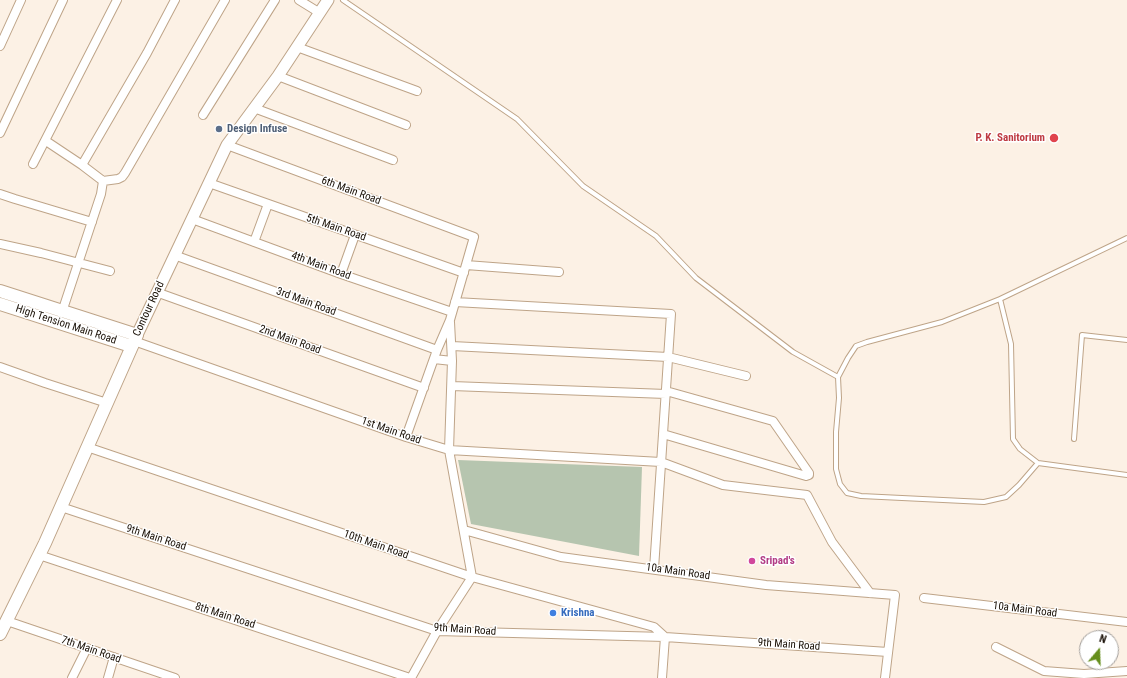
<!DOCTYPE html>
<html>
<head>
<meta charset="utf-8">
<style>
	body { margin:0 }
	#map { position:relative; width:1127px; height:678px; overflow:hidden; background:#fcf1e5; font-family:"Roboto Condensed",sans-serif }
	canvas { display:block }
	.north { position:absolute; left:1079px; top:630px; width:40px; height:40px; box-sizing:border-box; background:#fff; border:1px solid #a39f9b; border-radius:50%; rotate:19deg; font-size:11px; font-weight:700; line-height:16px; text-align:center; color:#191006 }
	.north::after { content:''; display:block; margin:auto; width:14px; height:18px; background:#658e1c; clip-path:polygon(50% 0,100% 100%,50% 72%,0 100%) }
</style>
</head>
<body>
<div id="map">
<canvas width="1127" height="678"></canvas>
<div class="north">N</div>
</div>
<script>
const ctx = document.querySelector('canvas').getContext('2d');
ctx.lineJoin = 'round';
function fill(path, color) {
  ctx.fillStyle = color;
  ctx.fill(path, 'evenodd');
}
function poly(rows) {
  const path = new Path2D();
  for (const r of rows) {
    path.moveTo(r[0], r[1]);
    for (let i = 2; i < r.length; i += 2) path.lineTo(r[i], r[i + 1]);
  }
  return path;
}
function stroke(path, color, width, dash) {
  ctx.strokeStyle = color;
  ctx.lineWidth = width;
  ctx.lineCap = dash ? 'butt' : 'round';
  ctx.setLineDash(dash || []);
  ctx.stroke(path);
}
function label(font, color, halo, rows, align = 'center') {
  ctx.font = font + ' "Roboto Condensed",sans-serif';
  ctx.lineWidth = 3;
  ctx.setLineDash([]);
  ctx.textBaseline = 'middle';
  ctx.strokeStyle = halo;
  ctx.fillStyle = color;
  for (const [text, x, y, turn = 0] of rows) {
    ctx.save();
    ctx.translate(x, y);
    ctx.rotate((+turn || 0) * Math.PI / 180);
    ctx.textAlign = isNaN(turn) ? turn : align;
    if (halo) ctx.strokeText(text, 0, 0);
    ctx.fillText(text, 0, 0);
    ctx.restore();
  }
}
fill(poly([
	[458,460,642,467,639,556,471,524]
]), '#b6c5af');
const service = poly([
	[343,0,517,119,583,186,656,236,696,278,793,352,838,377,839,398,836,432,836,469,840,484,847,493,861,496,984,502,1006,497,1019,485,1038,463],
	[1000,299,1127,238],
	[838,377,848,358,856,346,867,342,942,322,1000,299,1011,344,1013,439,1020,449,1038,463,1127,475],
	[1074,439,1082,335,1127,340]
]);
const minor = poly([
	[299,0,320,13],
	[0,46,21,0],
	[297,47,417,91],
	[278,76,406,125],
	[254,108,393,160],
	[203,115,275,0],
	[0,133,63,0],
	[46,141,82,165,103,181,101,194,62,312],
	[227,145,474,237,450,320,437,350,406,437],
	[33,164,117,0],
	[82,165,147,53,175,0],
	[103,181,118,179,122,177,125,173,225,0],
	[209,183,464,273],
	[0,194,15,199,92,222],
	[192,219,341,274,452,312],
	[254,242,268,204],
	[0,244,41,253,110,271],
	[174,255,437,350],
	[466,265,559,272],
	[341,274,355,235],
	[156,292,424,388],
	[455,302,671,314,654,569],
	[450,322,452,361,449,450,472,577],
	[134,341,406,437,449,450,661,462,723,485,807,495,832,542,870,593],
	[452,346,668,357,746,376],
	[434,359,452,361],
	[0,367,45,383,107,403],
	[452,386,666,394],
	[663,434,806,476,809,475,809,473,773,421,666,391],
	[87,447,472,577,654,627,665,637,662,678],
	[61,507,437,631,665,637,888,652],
	[464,530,561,557,766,585,895,595,885,678],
	[39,555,410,678],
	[924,598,1127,622],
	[7,621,175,678],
	[996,647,1044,671,1084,674,1127,671],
	[72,678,87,648],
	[108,678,114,657],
	[411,678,437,631,472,577]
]);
const tertiary = poly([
	[137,335,227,145,278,76,328,0]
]);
const secondary = poly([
	[0,291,137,335,45,543,0,634],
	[0,304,131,346]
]);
stroke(service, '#bea488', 6);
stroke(minor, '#bea488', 10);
stroke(tertiary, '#bea488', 13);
stroke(secondary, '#bea488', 14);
stroke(service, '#fff', 4);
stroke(minor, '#fff', 8);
stroke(tertiary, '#fff', 11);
stroke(secondary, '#fff', 12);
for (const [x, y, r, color] of [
	[219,129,4,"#5c6f8a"],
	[1054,138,5,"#e0444e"],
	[752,561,4,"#d1479c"],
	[553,613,4,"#3f7fe0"]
]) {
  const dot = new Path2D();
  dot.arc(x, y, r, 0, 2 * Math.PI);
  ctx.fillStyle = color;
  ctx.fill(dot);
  stroke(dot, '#fff', 1.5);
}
label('bold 11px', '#4e5e75', '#fff', [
	["Design Infuse",227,129]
], 'left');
label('bold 11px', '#be3a42', '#fff', [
	["P. K. Sanitorium",1045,138]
], 'right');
label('11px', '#191006', '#fff', [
	["6th Main Road",351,191,20],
	["5th Main Road",336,228,19],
	["4th Main Road",321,266,20],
	["3rd Main Road",306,302,20],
	["Contour Road",149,309,-65],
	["High Tension Main Road",66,325,18],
	["2nd Main Road",290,340,20],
	["1st Main Road",391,431,19],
	["9th Main Road",156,538,18],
	["10th Main Road",376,545,19],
	["10a Main Road",678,572,8],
	["10a Main Road",1025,610,7],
	["8th Main Road",225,616,18],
	["9th Main Road",465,630,4],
	["9th Main Road",789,645,4],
	["7th Main Road",91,650,19]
]);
label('bold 11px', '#b23c85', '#fff', [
	["Sripad's",760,561]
], 'left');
label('bold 11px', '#366cbe', '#fff', [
	["Krishna",561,613]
], 'left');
</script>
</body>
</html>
